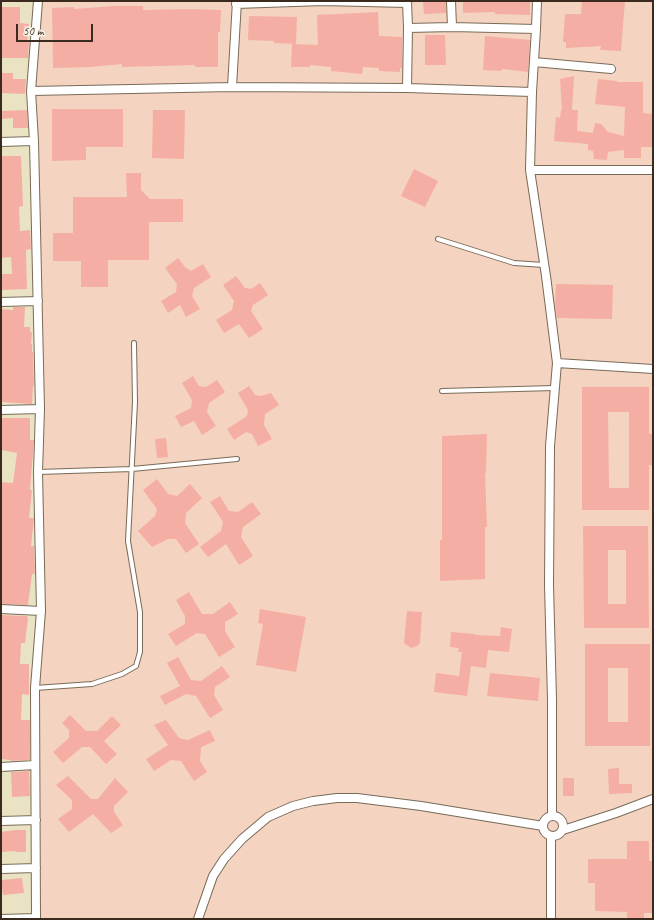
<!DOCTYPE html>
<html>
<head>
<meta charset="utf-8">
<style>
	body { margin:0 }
	#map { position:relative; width:654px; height:920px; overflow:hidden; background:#e9e3c4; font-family:Caveat,sans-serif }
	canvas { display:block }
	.frame { position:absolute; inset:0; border:2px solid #3b2a1e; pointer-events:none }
	.scale { position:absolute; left:16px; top:24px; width:77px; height:18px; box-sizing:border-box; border:2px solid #3b2a1e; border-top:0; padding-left:5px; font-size:12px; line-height:14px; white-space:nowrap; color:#3b2a1e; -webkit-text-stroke:3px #f7f3e8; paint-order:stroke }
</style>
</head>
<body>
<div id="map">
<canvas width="654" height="920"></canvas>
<div class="frame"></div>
<div class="scale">50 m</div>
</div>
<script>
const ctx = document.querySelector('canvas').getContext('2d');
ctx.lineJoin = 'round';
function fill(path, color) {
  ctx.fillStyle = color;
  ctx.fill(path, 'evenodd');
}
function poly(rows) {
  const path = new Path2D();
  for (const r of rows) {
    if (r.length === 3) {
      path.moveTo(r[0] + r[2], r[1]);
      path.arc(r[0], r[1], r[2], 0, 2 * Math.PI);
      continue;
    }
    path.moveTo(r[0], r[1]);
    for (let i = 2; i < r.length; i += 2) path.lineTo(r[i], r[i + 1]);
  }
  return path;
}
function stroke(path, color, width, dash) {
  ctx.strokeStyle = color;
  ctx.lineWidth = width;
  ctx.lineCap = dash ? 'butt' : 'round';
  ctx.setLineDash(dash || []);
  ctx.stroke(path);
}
fill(poly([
	[38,1,653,1,653,919,36,919,35,688,41,611,31,91]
]), '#f5d3c1');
fill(poly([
	[423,1,446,1,446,13,424,14],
	[463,1,530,1,530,15,495,14,495,12,463,13],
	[582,1,625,1,621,51,600,50,601,46,566,48,566,42,563,42,565,14,581,14],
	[114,6,143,6,143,10,191,9,221,10,220,32,218,32,218,67,195,67,195,65,122,67,122,64,90,67,53,68,52,8,74,7,74,9],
	[1,7,20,7,20,23,29,24,27,42,29,42,28,58,1,58],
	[378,12,379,36,402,37,402,68,400,68,400,72,379,71,379,68,363,67,362,74,331,71,331,67,310,65,310,67,291,67,292,44,318,45,317,15],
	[249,16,297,17,296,44,274,43,274,41,248,40],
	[425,35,445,35,446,65,425,65],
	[485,36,530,40,528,72,502,69,501,71,483,70],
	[1,73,13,73,13,79,26,79,25,94,1,93],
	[574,76,572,110,578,110,577,131,593,133,595,123,601,124,608,132,624,136,625,107,595,104,598,79,617,81,617,82,643,82,643,113,653,114,653,147,641,147,641,158,624,158,624,150,608,152,607,160,594,159,593,151,588,150,588,144,554,141,556,117,560,118,561,110,562,110,560,79],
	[52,109,123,109,123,147,86,147,86,160,52,161],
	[27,110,28,128,13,128,13,118,1,119,1,111],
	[153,110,185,110,184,159,152,158],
	[1,156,21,156,23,206,19,207,20,231,30,230,31,249,26,250,27,289,1,290,1,274,12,274,11,257,1,258],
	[414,169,438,181,425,207,401,196],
	[126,173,141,173,141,190,150,199,183,199,183,222,149,222,149,260,108,260,108,287,81,287,81,261,53,261,53,233,73,233,73,197,127,197],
	[178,258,185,267,191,271,203,264,211,277,194,288,192,296,200,309,186,317,180,305,168,313,161,301,176,292,177,284,165,268],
	[236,276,245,288,251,289,260,283,268,295,253,305,251,311,263,329,249,338,239,324,224,333,216,320,232,310,234,301,223,285],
	[556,284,613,285,612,319,557,318,555,306],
	[13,307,25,307,24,327,30,327,30,332,32,332,31,344,32,344,32,352,33,352,34,386,33,385,32,404,1,402,1,309,13,310],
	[193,376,199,386,206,387,217,380,225,392,209,403,207,412,216,426,202,435,194,421,181,427,175,416,191,408,192,400,182,383],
	[249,386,255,395,261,396,271,393,279,405,265,414,264,425,272,439,258,446,252,434,246,432,234,440,227,429,247,416,248,410,238,393],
	[582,387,649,387,649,434,653,434,653,465,649,465,649,510,582,510],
	[608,412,629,412,629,488,609,488],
	[1,418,30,418,30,440,34,440,30,490,32,490,29,518,34,518,31,546,34,546,35,574,32,574,28,605,1,604,1,482,13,483,17,453,1,450],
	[487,434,486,473,485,473,487,527,485,527,485,579,440,581,440,540,442,540,442,436],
	[166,438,168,457,157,458,155,439],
	[157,479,168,494,177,496,190,484,202,498,186,513,185,523,199,544,186,553,176,539,168,539,152,547,138,531,155,516,157,509,143,490],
	[220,496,229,511,238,512,252,502,261,514,243,527,241,537,253,556,239,565,226,544,208,557,200,547,221,531,223,522,210,502],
	[583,526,648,526,649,628,584,628],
	[608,550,626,550,626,604,608,604],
	[189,592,202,614,213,614,230,602,238,614,225,622,225,631,235,647,219,657,205,634,197,633,176,646,168,634,185,624,185,616,176,600],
	[260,609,306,617,296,672,256,665,263,624,258,623],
	[407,611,422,612,420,643,417,646,411,648,404,643],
	[1,615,27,616,28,618,25,643,21,643,20,664,29,664,29,695,22,694,21,720,30,720,30,760,11,761,11,760,1,759],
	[501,627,512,629,509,652,488,650,486,668,471,666,467,696,434,692,436,673,459,676,462,652,458,652,459,648,450,647,451,632,475,634,475,635,500,636],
	[585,644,650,644,650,746,585,746],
	[608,668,628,668,628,722,608,722],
	[178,657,191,680,201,681,222,666,230,677,215,687,214,695,223,710,210,718,196,696,186,694,165,705,160,696,180,686,167,663],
	[490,673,540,678,538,701,487,696],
	[70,715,86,731,97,731,112,716,121,725,104,741,117,754,106,764,90,747,82,747,63,763,53,752,69,738,69,730,62,723],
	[166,720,179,738,188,740,210,730,215,741,201,747,200,761,207,772,194,781,181,761,171,760,154,771,146,759,168,745,154,725],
	[619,768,619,784,632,784,632,793,609,794,608,769],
	[29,771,30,796,12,797,11,772],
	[68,776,91,799,98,799,115,778,128,792,114,806,114,812,123,825,111,833,93,814,69,832,58,819,72,809,72,800,56,785],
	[563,778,574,778,574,796,563,796],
	[15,830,26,830,26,852,16,852,15,851,2,852,1,832],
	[627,841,649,841,649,861,653,861,653,913,644,913,644,919,627,919,627,912,595,911,595,883,588,883,588,859,627,859],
	[22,878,24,893,3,895,1,880]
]), '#f5aea3');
const lane = poly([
	[438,239,514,263,544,265],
	[442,391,555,388],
	[38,472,132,469,237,459],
	[35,688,92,684,122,674,136,666,140,652,140,612,128,541,135,402,134,343]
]);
const street = poly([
	[407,1,408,28,407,88],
	[451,1,452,27],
	[537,1,536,29,532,92,530,170,546,276,557,363,550,446,549,585,552,700,552,816],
	[236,4,323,1,407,3],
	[408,28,452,27,536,29],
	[534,62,611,69],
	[232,87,237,1],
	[31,91,232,87,407,88,532,92],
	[1,142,34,141],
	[530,170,653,170],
	[1,302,38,301],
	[557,363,653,369],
	[1,410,40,409],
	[1,609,41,611],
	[1,767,35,765],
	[553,826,10],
	[1,821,36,820],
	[563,830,616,813,653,799],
	[1,869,36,868],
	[1,919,36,918],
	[36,919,35,688,41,611,38,472,40,409,34,141,31,91,38,1],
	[198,919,213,876,224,859,242,839,268,817,293,806,313,801,337,798,357,798,421,806,543,826],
	[551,919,551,837]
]);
stroke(lane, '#786b58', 6);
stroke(street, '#786b58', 10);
stroke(lane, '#fff', 4);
stroke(street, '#fff', 8);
</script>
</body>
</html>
